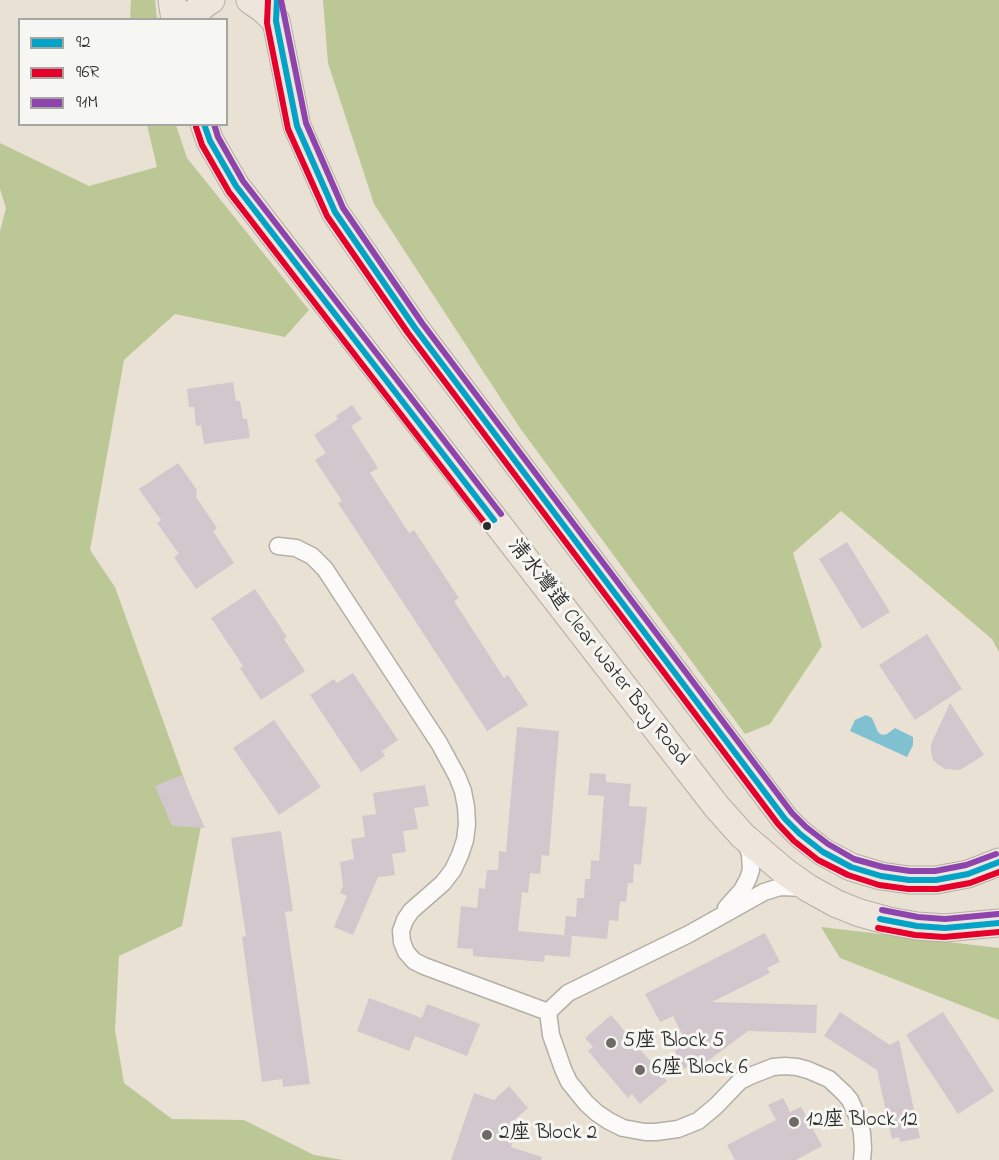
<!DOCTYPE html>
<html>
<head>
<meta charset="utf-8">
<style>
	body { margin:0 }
	#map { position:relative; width:999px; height:1160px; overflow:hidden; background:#e9e1d3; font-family:"Indie Flower",sans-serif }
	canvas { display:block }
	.legend { position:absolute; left:18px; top:18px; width:210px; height:108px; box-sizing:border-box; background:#f6f6f2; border:2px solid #a5a5a2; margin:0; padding:8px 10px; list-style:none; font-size:18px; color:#2b2b2b }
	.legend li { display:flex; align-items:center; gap:12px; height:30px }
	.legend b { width:30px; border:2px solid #a5a5a2 }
</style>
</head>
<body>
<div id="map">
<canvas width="999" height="1160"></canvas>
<ul class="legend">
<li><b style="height:8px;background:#02a3c6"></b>92</li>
<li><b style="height:8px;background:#e4002b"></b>96R</li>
<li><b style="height:8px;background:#8e44ad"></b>91M</li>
</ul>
</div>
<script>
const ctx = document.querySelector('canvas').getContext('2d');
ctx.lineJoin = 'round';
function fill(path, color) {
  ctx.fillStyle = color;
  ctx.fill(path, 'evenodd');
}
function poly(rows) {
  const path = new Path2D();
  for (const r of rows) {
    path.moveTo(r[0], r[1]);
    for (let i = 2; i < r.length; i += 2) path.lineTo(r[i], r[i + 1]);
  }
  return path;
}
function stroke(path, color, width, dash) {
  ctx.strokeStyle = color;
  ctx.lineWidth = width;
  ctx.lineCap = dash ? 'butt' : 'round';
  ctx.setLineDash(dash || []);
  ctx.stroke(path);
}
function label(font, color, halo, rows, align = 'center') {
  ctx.font = font + ' "Indie Flower","LXGW WenKai TC",sans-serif';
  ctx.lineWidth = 6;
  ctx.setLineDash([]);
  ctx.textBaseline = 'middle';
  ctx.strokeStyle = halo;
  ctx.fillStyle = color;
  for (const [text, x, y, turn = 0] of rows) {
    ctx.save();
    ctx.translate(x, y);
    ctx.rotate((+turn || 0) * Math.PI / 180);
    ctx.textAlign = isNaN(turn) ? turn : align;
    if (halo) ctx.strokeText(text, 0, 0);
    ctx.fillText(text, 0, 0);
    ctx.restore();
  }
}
fill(poly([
	[131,0,155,0,157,19,130,19],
	[323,0,999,0,999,652,992,639,841,511,793,553,822,646,770,724,745,734,520,428,374,204,328,63],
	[147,125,176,125,187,158,309,310,285,337,175,314,124,360,90,550,115,587,201,826,182,926,119,956,115,1030,124,1083,172,1119,244,1120,314,1155,343,1160,0,1160,0,231,6,208,0,189,0,143,89,186,157,167],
	[821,927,999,948,999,1020,840,958]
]), '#bcc796');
fill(poly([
	[866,715,872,718,878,732,882,735,887,734,895,728,913,737,913,745,907,757,850,731,855,720]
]), '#7fc0d1');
fill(poly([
	[233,382,236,401,240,401,243,419,247,419,250,438,204,444,201,425,196,426,194,407,189,407,187,389],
	[352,405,362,419,351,426,378,468,370,473,409,533,414,530,449,583,459,598,454,601,504,678,508,675,528,705,487,731,338,503,342,501,315,460,326,453,314,435,338,419,336,416],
	[178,463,197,490,196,497,217,528,213,531,234,563,196,589,174,557,179,554,157,523,161,520,139,489],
	[847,542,890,612,862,629,819,559],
	[255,589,287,637,284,639,305,671,261,700,240,668,243,666,211,618],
	[927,634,962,689,915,720,879,665],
	[353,673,398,740,382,751,385,756,361,772,310,695,334,679,337,683],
	[950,703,984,755,960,770,945,769,939,765,933,760,931,752,931,744],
	[274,720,321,787,279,815,233,748],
	[517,727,559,731,549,856,542,855,540,874,530,873,528,893,522,892,518,931,572,936,570,957,545,955,544,962,473,956,473,949,457,948,461,906,477,908,479,888,485,889,487,870,498,870,499,851,506,852],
	[590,773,606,774,606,782,631,784,629,806,647,807,641,865,634,864,633,883,628,883,626,902,620,901,618,921,609,920,607,939,564,935,566,916,576,917,577,898,584,898,585,879,590,879,591,860,599,861,604,796,588,795],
	[182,775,205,828,172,826,155,786],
	[425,785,429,806,414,808,418,829,403,831,406,852,392,854,395,875,378,877,353,935,334,927,347,896,340,893,343,886,340,862,354,859,351,839,365,837,362,816,376,814,373,793],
	[281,831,293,911,285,912,310,1084,283,1087,282,1079,262,1082,242,937,246,936,231,838],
	[765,933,780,962,767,968,770,973,712,1002,817,1005,816,1033,748,1031,693,1072,688,1066,684,1069,675,1051,686,1042,673,1016,660,1022,645,994],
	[369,998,422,1018,427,1004,480,1024,467,1056,415,1036,409,1051,357,1031],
	[840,1012,890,1045,899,1040,920,1138,900,1142,899,1137,892,1139,877,1070,824,1036],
	[943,1012,994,1091,958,1114,906,1035],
	[611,1015,667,1081,640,1104,632,1094,628,1098,588,1051,593,1047,585,1038],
	[509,1086,528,1108,501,1132,514,1137,511,1147,542,1157,541,1160,451,1160,474,1093,494,1100],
	[783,1098,790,1112,801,1107,822,1146,796,1160,735,1160,727,1145,776,1120,768,1105]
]), '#d3c7ce');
const minor = poly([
	[278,546,296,548,312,556,325,569,439,743,457,776,463,791,466,807,467,824,465,840,460,855,453,870,443,883,411,911,405,920,401,931,402,942,406,952,414,961,424,966,548,1012],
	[726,908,742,890,748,879,751,870,750,854,745,841],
	[548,1012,551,1035,563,1069,569,1082,586,1103,597,1113,609,1121,623,1128,645,1132,656,1132,678,1129,698,1121,716,1106,740,1081,750,1076,773,1067,785,1066,797,1067,808,1070,829,1079,844,1093,850,1100,859,1120,862,1133,863,1148,862,1160],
	[548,1012,568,993,689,934,764,892,780,887,805,888]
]);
const primary = poly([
	[172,0,175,20],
	[250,0,263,9,276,21,297,126,335,212,415,328,785,819,800,834,823,852,851,867,881,876,909,880,936,880,968,874,999,862],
	[193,20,194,13,206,3,211,0],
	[204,124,210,141,236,186,717,807,743,836,784,871,808,888,837,904,860,913,889,921,917,926,945,928,999,923]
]);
stroke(minor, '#b4afa6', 19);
stroke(primary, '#b4afa6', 29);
stroke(minor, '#fcfaf8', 16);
stroke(primary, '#eee5dd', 27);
stroke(poly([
	[277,0,276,21,297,126,335,212,415,328,785,819,800,834,823,852,851,867,881,876,909,880,936,880,968,874,999,862],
	[204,124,210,141,236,186,494,520],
	[880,919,917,926,945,928,999,923]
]), '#02a3c6', 6);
stroke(poly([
	[268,0,267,23,288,129,327,216,408,333,778,824,794,841,818,860,848,875,879,885,908,889,937,889,970,883,999,872],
	[196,127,202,145,229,192,487,526],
	[878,928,915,935,944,937,999,932]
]), '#e4002b', 6);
stroke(poly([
	[281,0,306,123,343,208,422,323,792,813,806,827,828,844,854,859,883,867,910,871,935,871,966,865,996,854],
	[214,124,218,137,243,181,501,514],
	[882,910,918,917,945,919,998,914]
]), '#8e44ad', 6);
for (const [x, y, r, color] of [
	[487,526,5,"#2b2b2b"],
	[611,1043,6,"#6e6b66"],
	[640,1070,6,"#6e6b66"],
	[794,1122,6,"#6e6b66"],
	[487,1135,6,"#6e6b66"]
]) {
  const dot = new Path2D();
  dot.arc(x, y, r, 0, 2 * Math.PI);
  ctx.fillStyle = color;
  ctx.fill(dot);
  stroke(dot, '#f6f6f2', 2);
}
label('21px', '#2b2b2b', '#f6f6f2', [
	["清水灣道 Clear Water Bay Road",597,653,52]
]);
label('21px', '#2b2b2b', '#f6f6f2', [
	["5座 Block 5",623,1043],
	["6座 Block 6",652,1070],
	["12座 Block 12",806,1122],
	["2座 Block 2",499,1135]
], 'left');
</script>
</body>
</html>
